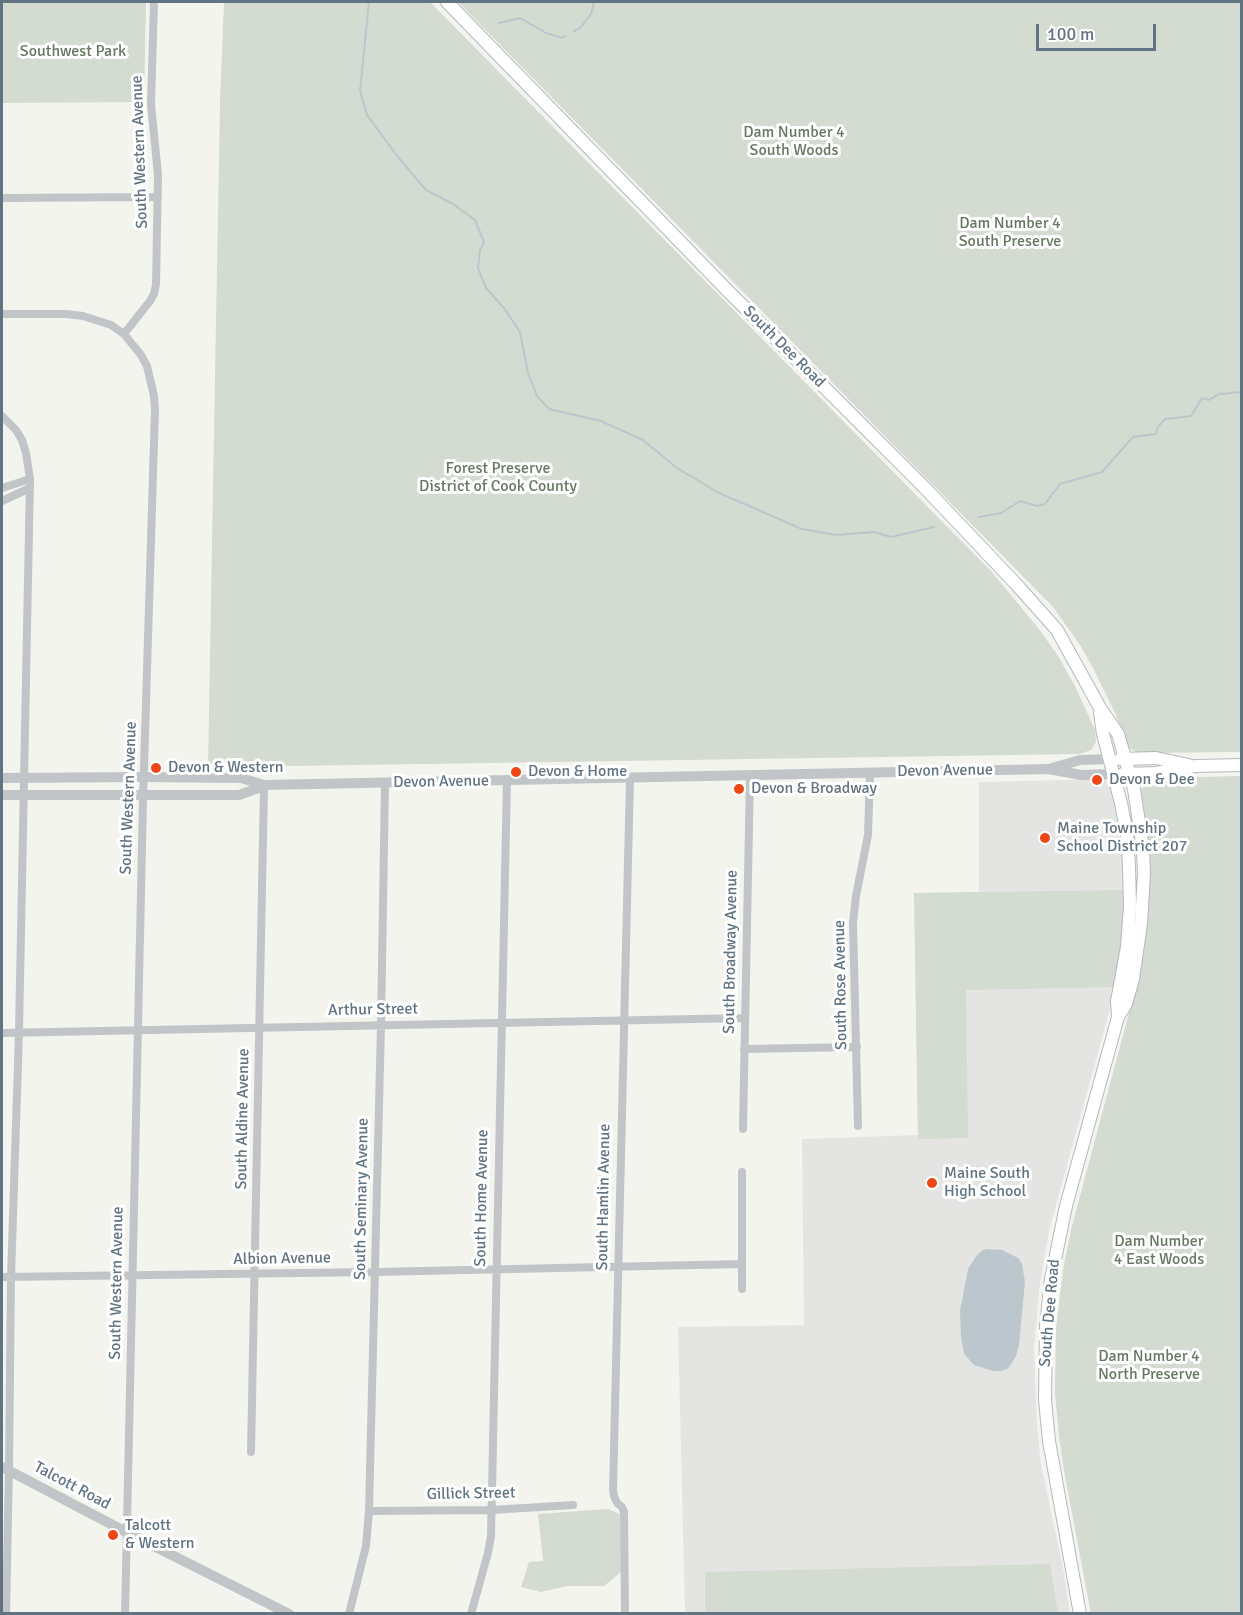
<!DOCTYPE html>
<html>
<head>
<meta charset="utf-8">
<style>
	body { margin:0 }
	#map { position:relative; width:1243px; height:1615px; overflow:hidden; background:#f4f4ef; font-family:Signika,sans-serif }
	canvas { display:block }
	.frame { position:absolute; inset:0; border:3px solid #617482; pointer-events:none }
	.scale { position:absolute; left:1036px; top:24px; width:120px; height:27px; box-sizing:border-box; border:3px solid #617482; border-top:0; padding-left:8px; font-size:18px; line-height:21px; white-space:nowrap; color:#617482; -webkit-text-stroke:4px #fff; paint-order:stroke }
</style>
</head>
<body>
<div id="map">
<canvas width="1243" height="1615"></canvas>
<div class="frame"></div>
<div class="scale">100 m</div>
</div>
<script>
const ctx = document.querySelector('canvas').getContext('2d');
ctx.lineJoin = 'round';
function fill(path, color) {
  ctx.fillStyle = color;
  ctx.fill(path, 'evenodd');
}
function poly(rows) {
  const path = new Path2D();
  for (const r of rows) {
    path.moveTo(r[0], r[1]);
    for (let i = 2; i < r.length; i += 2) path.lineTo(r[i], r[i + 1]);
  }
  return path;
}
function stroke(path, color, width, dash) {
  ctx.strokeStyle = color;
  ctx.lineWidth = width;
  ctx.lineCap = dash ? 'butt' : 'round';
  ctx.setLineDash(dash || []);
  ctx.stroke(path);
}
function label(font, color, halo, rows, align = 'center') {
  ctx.font = font + ' Signika,sans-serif';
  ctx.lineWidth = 6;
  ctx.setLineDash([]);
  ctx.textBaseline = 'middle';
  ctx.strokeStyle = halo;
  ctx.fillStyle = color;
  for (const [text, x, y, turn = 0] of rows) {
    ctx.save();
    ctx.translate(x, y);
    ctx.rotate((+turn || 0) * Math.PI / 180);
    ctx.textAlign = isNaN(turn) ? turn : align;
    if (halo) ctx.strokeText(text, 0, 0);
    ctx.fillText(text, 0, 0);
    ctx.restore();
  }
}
fill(poly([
	[1105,779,1113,788,1116,796,1122,850,1124,890,1115,991,1050,1227,1040,1283,1034,1347,1037,1426,1041,1464,1063,1568,1070,1613,685,1613,678,1327,804,1325,802,1139,918,1135,914,893,979,892,979,782]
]), '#e4e5e3');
fill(poly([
	[2,2,146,2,144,102,2,103],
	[224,2,430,2,991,571,1039,629,1058,656,1075,686,1095,730,1096,742,1091,750,1080,754,292,766,208,765,220,102],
	[458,2,1241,2,1241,752,1139,753,1130,749,1127,746,1116,715,1093,668,1080,645,1053,607],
	[1241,776,1241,1613,1091,1614,1064,1471,1059,1437,1055,1393,1056,1327,1064,1264,1071,1230,1130,1009,1145,939,1149,906,1149,870,1140,792,1146,782,1156,778],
	[1124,890,1124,927,1116,987,966,990,968,1138,918,1139,914,893],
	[608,1509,620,1514,621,1572,604,1586,567,1586,541,1592,521,1587,529,1562,543,1561,538,1514],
	[1050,1564,1058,1613,705,1613,705,1572]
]), '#d4dbd0');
fill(poly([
	[988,1249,1002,1250,1018,1258,1022,1264,1025,1282,1019,1345,1016,1356,1011,1364,1007,1369,1001,1371,993,1371,974,1365,964,1354,961,1337,960,1311,968,1269,977,1255,983,1250]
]), '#bbc7cc');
stroke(poly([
	[369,2,360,91,367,115,398,157,426,190,453,204,475,220,484,242,480,250,478,268,486,288,504,308,520,332,528,373,537,396,549,409,601,421,643,440,677,468,719,493,802,529,836,535,874,532,891,537,934,527],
	[499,23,520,18,546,33,562,38,565,36],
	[574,31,580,28,591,14,594,2],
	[979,517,1001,513,1020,501,1037,506,1045,504,1060,484,1102,472,1133,437,1156,434,1158,427,1165,419,1191,416,1202,398,1209,400,1219,394,1242,392]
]), '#bbc7cc', 2);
const secondary = poly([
	[447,2,728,291,925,488,1016,584,1057,630,1100,708,1118,734,1134,789,1143,849,1144,873,1141,924,1133,979,1126,1004,1118,1017,1066,1206,1051,1279,1046,1326,1045,1400,1049,1441,1080,1614],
	[1100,713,1103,734,1121,803,1127,834,1129,865,1130,906,1127,947,1117,1001,1118,1017],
	[1120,759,1156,758,1189,765],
	[1123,774,1156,773,1196,766,1242,765]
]);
stroke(secondary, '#b3b9bd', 14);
stroke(poly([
	[2,198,158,197],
	[2,314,66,314,83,316,111,325,124,334],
	[2,416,16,430,22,440,26,453,30,479,19,1033,11,1277,9,1470,6,1614],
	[2,488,30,479],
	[2,501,30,488],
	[2,1033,744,1018],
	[744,1049,857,1047],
	[858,1126,853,923,856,896,868,835,870,773],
	[743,1129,750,775],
	[742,1172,742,1289],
	[2,1277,375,1272,742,1264],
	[251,1452,264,785],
	[369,1511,491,1510,573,1505],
	[125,1614,143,801,155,410,154,396,147,366,141,355,124,334,150,301,154,294,156,284,158,175,151,104,154,2],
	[349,1614,366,1546,369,1511,381,1025,385,783],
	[471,1614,488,1553,491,1536,507,780],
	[625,1614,624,1512,622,1507,617,1503,614,1496,613,1490,630,778]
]), '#c1c5c8', 8);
stroke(poly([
	[1052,768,1080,760,1110,759],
	[2,778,144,777,241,778,264,785,1049,769,1081,775,1114,774],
	[2,795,239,795,264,786],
	[2,1467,126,1532,289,1614]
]), '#c1c5c8', 10);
stroke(secondary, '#fff', 12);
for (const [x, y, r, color] of [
	[156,768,6,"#ee4615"],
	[516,772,6,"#ee4615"],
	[1097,780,6,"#ee4615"],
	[739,789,6,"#ee4615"],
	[1045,838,6,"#ee4615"],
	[932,1183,6,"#ee4615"],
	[113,1535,6,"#ee4615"]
]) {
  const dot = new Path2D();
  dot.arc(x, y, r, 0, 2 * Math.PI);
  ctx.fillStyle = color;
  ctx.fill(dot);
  stroke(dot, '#fff', 2);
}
label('16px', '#657960', '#fff', [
	["Southwest Park",73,52],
	["Dam Number 4",794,133],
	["South Woods",794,151],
	["Dam Number 4",1010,224],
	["South Preserve",1010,242],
	["Forest Preserve",498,469],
	["District of Cook County",498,487],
	["Dam Number",1159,1242],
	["4 East Woods",1159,1260],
	["Dam Number 4",1149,1357],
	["North Preserve",1149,1375]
]);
label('16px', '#617482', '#fff', [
	["South Western Avenue",140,152,-92],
	["South Dee Road",784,347,45],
	["Devon Avenue",945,771,-1],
	["Devon Avenue",441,782,-1],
	["South Western Avenue",129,798,-88],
	["South Broadway Avenue",731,952,-89],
	["South Rose Avenue",841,985,-91],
	["Arthur Street",373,1010,-1],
	["South Aldine Avenue",243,1119,-89],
	["South Hamlin Avenue",604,1197,-89],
	["South Home Avenue",482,1198,-89],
	["South Seminary Avenue",362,1199,-89],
	["Albion Avenue",282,1259,-1],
	["South Western Avenue",117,1283,-89],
	["South Dee Road",1050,1313,-85],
	["Talcott Road",72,1486,28],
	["Gillick Street",471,1494,-1]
]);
label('16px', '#617482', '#fff', [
	["Devon & Western",168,768],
	["Devon & Home",528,772],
	["Devon & Dee",1109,780],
	["Devon & Broadway",751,789],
	["Maine Township",1057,829],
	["School District 207",1057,847],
	["Maine South",944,1174],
	["High School",944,1192],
	["Talcott",125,1526],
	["& Western",125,1544]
], 'left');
</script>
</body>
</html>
